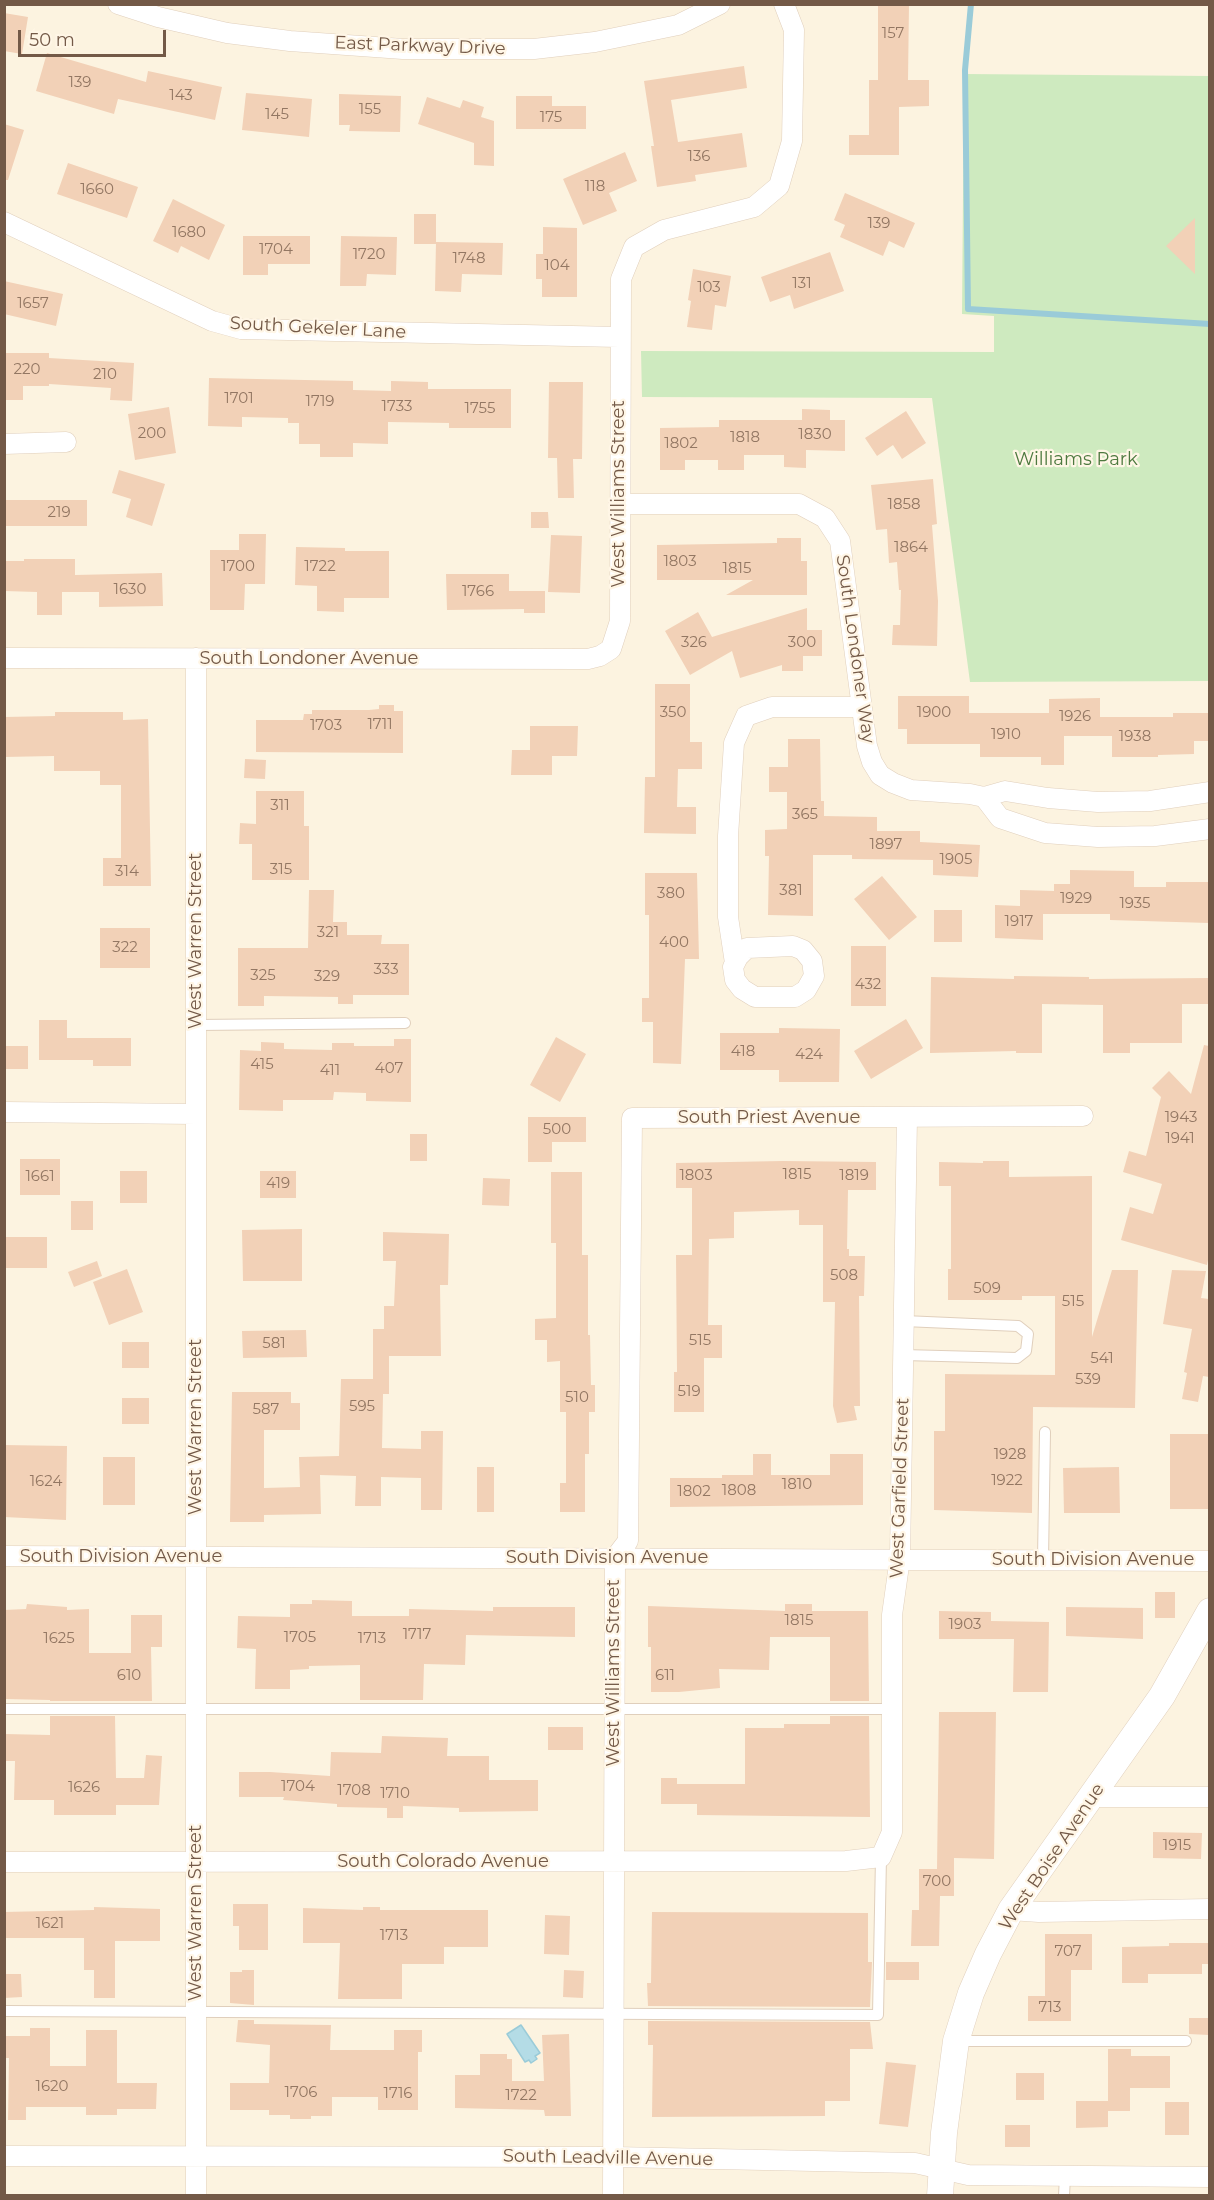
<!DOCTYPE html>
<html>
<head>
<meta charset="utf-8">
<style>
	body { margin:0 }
	#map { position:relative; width:1214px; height:2200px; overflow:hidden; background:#fcf3e0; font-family:Montserrat,sans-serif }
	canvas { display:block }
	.frame { position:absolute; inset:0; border:6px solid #735947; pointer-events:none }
	.scale { position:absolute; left:18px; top:30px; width:148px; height:27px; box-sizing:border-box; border:3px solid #735947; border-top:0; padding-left:8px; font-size:18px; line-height:21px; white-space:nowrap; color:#735947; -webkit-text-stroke:4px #fff6e6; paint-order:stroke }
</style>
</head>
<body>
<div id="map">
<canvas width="1214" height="2200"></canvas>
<div class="frame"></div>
<div class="scale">50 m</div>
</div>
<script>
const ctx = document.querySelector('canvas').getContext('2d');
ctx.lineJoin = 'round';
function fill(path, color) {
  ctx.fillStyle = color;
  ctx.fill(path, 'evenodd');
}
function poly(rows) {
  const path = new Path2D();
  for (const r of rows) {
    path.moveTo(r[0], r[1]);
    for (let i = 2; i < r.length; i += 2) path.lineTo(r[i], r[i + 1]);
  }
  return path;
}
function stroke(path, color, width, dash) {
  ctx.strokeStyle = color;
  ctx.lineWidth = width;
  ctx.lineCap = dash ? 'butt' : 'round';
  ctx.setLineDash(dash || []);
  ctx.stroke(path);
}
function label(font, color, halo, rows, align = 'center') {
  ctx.font = font + ' Montserrat,sans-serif';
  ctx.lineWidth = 4.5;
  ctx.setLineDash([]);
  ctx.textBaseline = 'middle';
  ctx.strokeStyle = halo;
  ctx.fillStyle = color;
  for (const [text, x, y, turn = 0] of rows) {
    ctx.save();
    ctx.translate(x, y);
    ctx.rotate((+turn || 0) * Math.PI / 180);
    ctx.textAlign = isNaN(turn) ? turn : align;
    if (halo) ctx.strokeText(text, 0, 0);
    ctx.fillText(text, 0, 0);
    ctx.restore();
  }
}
fill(poly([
	[964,74,1209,76,1209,681,970,682,932,398,642,397,641,351,994,352,994,316,962,314]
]), '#ceeabf');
const water = poly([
	[521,2025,540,2053,535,2056,537,2059,531,2063,529,2060,525,2062,507,2034,521,2025]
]);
fill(water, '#b4dce6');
stroke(water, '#9acbd8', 1.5);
stroke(poly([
	[971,4,965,70,968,309,1210,324]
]), '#9acbd8', 6);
fill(poly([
	[878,4,909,4,908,80,929,80,929,106,899,107,899,155,849,155,849,135,869,135,869,80,878,80],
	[4,13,28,17,22,54,4,51],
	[47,53,146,82,148,71,222,87,215,120,118,99,114,114,36,91],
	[744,66,747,88,671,100,678,142,742,133,747,167,695,175,696,181,657,187,651,146,654,146,644,81],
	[246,93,312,99,309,137,242,130],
	[339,94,401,96,400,132,349,131,350,125,339,125],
	[516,96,552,96,552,106,586,106,586,129,516,129],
	[427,97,460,108,463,100,484,107,481,117,494,121,494,166,474,165,474,143,418,124],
	[4,124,24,130,8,180,4,180],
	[625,152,637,181,609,193,617,211,583,225,563,179],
	[68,163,138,187,127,218,57,194],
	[845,193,915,223,904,248,889,241,883,256,840,237,845,225,834,220],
	[173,199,225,225,209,260,181,246,178,253,153,241],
	[414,214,436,214,436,244,414,244],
	[1195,218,1195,274,1166,246],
	[543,227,577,228,577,297,542,297,542,279,536,279,536,254,543,254],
	[243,236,310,236,310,264,268,264,268,275,243,275],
	[341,236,397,237,396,275,367,274,366,286,340,286],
	[436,242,503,243,502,275,462,274,461,292,435,291],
	[830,252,844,291,794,309,790,295,770,302,761,277],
	[693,269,731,276,726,307,715,305,712,330,687,327,691,301,688,300],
	[4,281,63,294,56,326,4,314],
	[5,353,49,353,49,358,134,363,132,401,110,400,111,388,49,384,49,386,23,386,23,400,5,400],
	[209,378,353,381,353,390,391,391,391,381,428,382,428,389,511,389,511,428,449,428,449,423,388,422,388,444,353,443,353,457,320,457,320,444,299,444,299,423,288,423,288,418,242,417,242,427,208,426],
	[549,382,583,382,582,459,573,459,574,498,558,498,557,458,548,458],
	[169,407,176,453,135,460,128,414],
	[802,409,830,410,830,420,845,420,845,451,806,450,806,468,784,467,784,455,744,455,744,470,718,470,718,460,685,460,685,470,660,470,660,428,719,427,719,420,802,420],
	[906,411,926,443,902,459,893,445,877,456,865,438],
	[119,470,165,484,152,526,126,517,131,499,112,493],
	[933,479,937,524,932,525,938,601,937,646,892,645,893,625,900,625,901,590,899,590,897,562,889,563,887,529,876,530,871,485],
	[4,500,87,500,87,526,4,526],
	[531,512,548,512,549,528,531,528],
	[239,534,266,534,265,584,245,584,244,610,210,610,210,550,239,550],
	[551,535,582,536,580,593,548,592],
	[777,538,801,538,801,561,807,561,807,595,726,595,753,580,657,580,657,545,777,543],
	[296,547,345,548,345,551,389,551,389,598,344,598,344,612,317,611,317,586,295,585],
	[24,559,75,559,75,575,162,573,163,606,99,607,99,592,62,592,62,615,37,615,37,592,4,591,4,561,24,561],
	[446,574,509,574,509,591,545,591,545,613,524,613,524,609,447,610],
	[807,608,807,630,822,630,822,656,803,656,803,671,782,671,782,665,740,678,732,651,690,675,665,631,698,612,712,637],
	[655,684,690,684,690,742,702,742,702,769,678,769,677,807,696,807,696,834,644,833,645,777,655,777],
	[898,696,969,696,969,713,1049,713,1049,699,1100,698,1100,717,1173,717,1173,713,1209,713,1209,741,1194,741,1194,754,1158,755,1158,757,1112,757,1112,736,1064,736,1064,765,1041,765,1041,757,980,757,980,744,907,744,907,729,898,729],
	[379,705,394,705,394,711,403,711,403,753,256,752,256,720,303,720,304,714,312,714,312,710,369,710,379,709],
	[55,712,123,712,123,720,148,719,151,886,103,886,103,858,121,858,121,785,100,785,100,771,54,771,54,756,4,757,4,717,55,716],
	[530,726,578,726,577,756,552,756,552,775,511,775,512,750,530,750],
	[788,739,820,739,821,801,824,801,824,816,877,817,877,831,920,831,920,842,980,845,978,877,933,875,933,860,852,859,852,855,813,855,813,916,768,915,769,856,765,856,765,830,787,829,787,792,769,792,769,767,788,767],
	[245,759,266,760,265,779,244,778],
	[256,791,304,791,304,826,309,826,309,880,252,880,252,844,239,844,240,823,256,824],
	[1070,870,1134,871,1134,887,1166,887,1166,882,1209,882,1209,923,1110,920,1110,914,1043,914,1043,940,995,938,995,905,1020,906,1020,890,1054,891,1054,884,1070,884],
	[645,873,697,873,699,959,685,959,681,1064,653,1063,653,1022,642,1022,642,998,649,998,649,915,645,915],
	[882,876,917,917,889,940,854,899],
	[309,890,334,890,333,922,347,922,347,935,382,935,381,944,409,944,409,995,353,995,353,1004,338,1004,338,997,264,996,264,1006,238,1006,238,948,308,948],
	[934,910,962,910,962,942,934,942],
	[100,928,150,928,150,968,100,968],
	[851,946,886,946,886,1006,851,1006],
	[1014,976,1089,977,1089,979,1209,978,1209,1004,1182,1004,1182,1043,1130,1043,1130,1053,1103,1053,1103,1005,1042,1004,1042,1053,1016,1053,1016,1051,930,1053,931,977,1014,979],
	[906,1019,923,1048,871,1079,854,1051],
	[39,1020,67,1020,67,1038,131,1038,131,1066,93,1066,93,1060,39,1060],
	[779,1028,840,1029,839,1082,779,1082,779,1070,720,1070,720,1033,779,1033],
	[556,1037,586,1054,560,1102,530,1085],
	[394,1039,411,1039,411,1102,366,1101,366,1093,334,1092,333,1100,283,1100,283,1111,239,1110,240,1050,261,1051,261,1042,284,1043,284,1049,332,1050,332,1043,354,1043,354,1046,394,1046],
	[1204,1045,1209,1046,1209,1260,1208,1260,1207,1265,1121,1240,1130,1207,1153,1214,1162,1184,1123,1172,1129,1151,1146,1156,1161,1097,1152,1088,1169,1071,1191,1094],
	[4,1046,28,1046,28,1069,4,1069],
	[528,1117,586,1117,586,1142,552,1142,552,1162,528,1162],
	[410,1134,427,1134,427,1161,410,1161],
	[20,1159,60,1159,60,1195,20,1195],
	[783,1161,876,1162,876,1190,848,1190,847,1249,849,1249,849,1256,865,1256,864,1296,859,1296,860,1406,854,1406,857,1420,837,1423,833,1406,835,1302,823,1302,823,1225,799,1225,799,1210,734,1212,734,1238,709,1239,708,1325,722,1325,722,1358,704,1358,704,1412,674,1412,674,1372,677,1372,676,1255,692,1255,692,1188,676,1188,676,1163],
	[983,1161,1009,1161,1009,1177,1092,1176,1092,1337,1112,1270,1138,1270,1135,1408,1033,1407,1032,1513,934,1510,934,1431,945,1431,945,1374,1055,1375,1055,1296,1022,1296,1022,1300,948,1300,948,1269,951,1269,951,1186,939,1186,939,1162,983,1163],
	[120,1171,147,1171,147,1203,120,1203],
	[260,1171,296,1171,296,1198,260,1198],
	[551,1172,582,1172,582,1255,588,1255,588,1335,590,1335,591,1385,595,1385,595,1412,589,1412,589,1454,585,1454,585,1512,560,1512,560,1483,566,1483,566,1412,560,1412,560,1361,547,1362,547,1340,535,1340,535,1319,556,1318,556,1243,551,1243],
	[483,1178,510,1179,509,1206,482,1205],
	[71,1201,93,1201,93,1230,71,1230],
	[302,1229,302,1281,243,1281,242,1230],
	[383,1232,449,1234,448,1285,440,1285,441,1356,389,1356,389,1394,383,1394,382,1448,421,1449,421,1431,443,1431,442,1510,421,1510,421,1478,381,1477,381,1506,355,1506,356,1476,320,1475,321,1514,264,1515,264,1522,230,1522,232,1392,291,1392,291,1403,300,1403,300,1430,264,1430,264,1488,300,1487,299,1457,339,1456,341,1379,373,1379,373,1329,384,1329,384,1306,394,1306,396,1261,383,1261],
	[4,1237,47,1237,47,1268,4,1268],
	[97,1261,102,1276,74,1287,68,1272],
	[127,1269,143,1312,109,1325,93,1282],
	[1172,1270,1206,1271,1201,1298,1209,1299,1209,1377,1203,1376,1198,1402,1182,1399,1187,1373,1184,1372,1192,1329,1163,1324],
	[306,1330,307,1357,243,1358,242,1331],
	[122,1342,149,1342,149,1368,122,1368],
	[122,1398,149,1398,149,1424,122,1424],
	[1170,1434,1209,1434,1209,1509,1170,1509],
	[4,1445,67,1446,66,1520,4,1517],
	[753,1454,771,1454,771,1475,830,1475,830,1454,863,1454,863,1505,670,1507,670,1478,722,1478,722,1475,753,1475],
	[103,1457,135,1457,135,1505,103,1505],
	[477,1467,494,1467,494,1512,477,1512],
	[1119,1467,1120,1513,1064,1513,1063,1468],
	[1155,1592,1175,1592,1175,1618,1155,1618],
	[312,1600,352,1601,352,1616,409,1616,409,1609,493,1611,493,1607,575,1607,575,1637,466,1635,465,1665,424,1664,423,1700,360,1700,360,1665,309,1666,309,1669,290,1670,290,1689,255,1689,256,1649,237,1648,238,1616,290,1617,290,1604,312,1604],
	[27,1604,67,1607,67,1610,89,1609,89,1653,131,1653,131,1615,162,1615,162,1647,151,1647,152,1701,50,1701,50,1700,5,1699,4,1610,26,1609],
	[785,1604,812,1604,812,1611,868,1611,869,1701,830,1701,830,1637,770,1637,769,1670,719,1669,720,1688,679,1692,651,1692,651,1647,648,1647,648,1606,785,1611],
	[1066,1607,1143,1608,1143,1639,1066,1636],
	[939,1611,991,1612,991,1621,1049,1622,1048,1692,1013,1692,1014,1639,939,1639],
	[939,1712,996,1712,994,1859,954,1858,954,1896,940,1896,939,1946,911,1946,912,1910,919,1910,919,1869,937,1869],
	[50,1716,115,1716,116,1778,144,1778,146,1755,162,1756,159,1805,116,1805,116,1815,54,1815,54,1800,14,1800,15,1761,4,1761,5,1734,50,1735],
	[830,1716,869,1716,870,1817,697,1815,697,1804,661,1804,661,1778,677,1778,677,1784,745,1784,745,1728,784,1728,784,1724,830,1724],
	[548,1727,583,1727,583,1750,548,1750],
	[382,1736,448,1738,447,1756,489,1756,489,1780,538,1780,538,1811,459,1812,459,1808,403,1806,403,1818,387,1818,387,1808,337,1807,337,1804,283,1800,284,1797,239,1797,239,1772,270,1772,330,1776,331,1752,381,1753],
	[1153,1832,1202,1833,1201,1859,1153,1858],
	[233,1904,268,1904,268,1950,239,1950,239,1926,233,1926],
	[94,1907,160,1909,160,1941,115,1941,115,1998,94,1998,94,1970,84,1970,84,1938,4,1938,4,1912,94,1910],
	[363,1907,380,1907,380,1910,488,1910,488,1947,444,1947,444,1964,402,1964,402,1999,338,1999,340,1943,303,1943,303,1908,363,1910],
	[652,1912,868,1913,868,1962,872,1962,870,2007,648,2006,647,1983,651,1983],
	[545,1915,570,1916,569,1955,544,1954],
	[1045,1934,1092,1934,1092,1970,1071,1970,1071,2021,1028,2021,1028,1996,1045,1996],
	[1169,1943,1209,1943,1209,1964,1202,1964,1202,1974,1148,1974,1148,1983,1122,1983,1122,1947,1169,1946],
	[886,1962,919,1962,919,1980,886,1980],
	[242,1970,254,1970,254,2005,230,2003,230,1972,242,1972],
	[564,1970,584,1971,583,1998,563,1997],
	[4,1974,21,1974,22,1997,4,1998],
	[1189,2018,1209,2018,1209,2035,1189,2034],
	[238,2020,254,2020,254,2024,331,2025,330,2050,394,2050,394,2030,422,2030,422,2052,418,2052,418,2110,378,2110,378,2097,332,2097,332,2116,311,2116,311,2119,290,2119,290,2115,269,2115,269,2110,230,2110,230,2083,269,2083,270,2045,236,2042],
	[648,2021,870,2022,873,2049,850,2049,850,2101,825,2101,825,2116,652,2117,653,2045,648,2045],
	[30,2028,50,2028,50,2066,86,2066,86,2030,117,2030,117,2083,157,2083,156,2109,117,2109,117,2115,86,2115,86,2107,26,2107,26,2120,8,2120,9,2058,4,2058,4,2036,30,2036],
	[569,2034,571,2116,545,2116,544,2110,455,2108,455,2075,480,2075,480,2054,507,2054,507,2059,512,2059,512,2081,544,2081,542,2035],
	[1108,2049,1131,2049,1131,2056,1170,2056,1170,2088,1130,2088,1130,2111,1108,2111,1108,2127,1076,2128,1076,2101,1108,2101],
	[886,2062,916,2065,908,2127,879,2124],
	[1016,2073,1044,2073,1044,2100,1016,2100],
	[1165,2102,1189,2102,1189,2135,1165,2135],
	[1005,2125,1030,2125,1030,2147,1005,2147]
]), '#f2d1b7');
const service = poly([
	[196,1025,405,1023],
	[903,1355,1017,1358,1026,1351,1028,1334,1018,1326,904,1321],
	[1043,1559,1045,1432],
	[4,1709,893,1709],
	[4,2011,878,2015,881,1857],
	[956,2041,1186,2041],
	[1064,2196,1065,2176]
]);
const minor = poly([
	[118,4,158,17,227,33,290,41,403,49,534,49,595,42,678,25,720,4],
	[4,222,212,321,241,329,619,337],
	[4,444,66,442],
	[619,504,799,504,825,518,840,541,867,746,872,762,880,775,893,783,911,790,970,794,984,797],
	[4,658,588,659,600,656,611,649,620,621,621,279,634,247,664,230,754,207,779,186,792,141,794,30,784,4],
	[196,658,196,2196],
	[1210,792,1150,801,1098,802,1048,798,1005,791,984,797,1000,818,1045,833,1098,837,1155,836,1210,829],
	[793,946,803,950,812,961,814,976,806,990,795,997,755,997,742,989,735,980,733,967,738,957,747,948,793,946],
	[735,963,728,917,728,836,734,743,746,716,772,707,862,707],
	[4,1112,196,1114],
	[4,1556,1210,1561],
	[1092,1797,1210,1797],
	[4,1862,846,1861,881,1857,892,1832,892,1615,900,1558,907,1117],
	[1011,1910,1039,1912,1210,1909],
	[4,2156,613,2157,915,2163,968,2175,1210,2177],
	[613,2196,615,1558,628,1541,632,1118,1083,1116]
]);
const tertiary = poly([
	[940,2196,944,2133,956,2041,971,1993,988,1954,1011,1910,1162,1696,1210,1611]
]);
stroke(service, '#e0cfbc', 12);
stroke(minor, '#e0cfbc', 21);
stroke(tertiary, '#e0cfbc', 27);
stroke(service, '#fff', 10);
stroke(minor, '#fff', 20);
stroke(tertiary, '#fff', 26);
label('15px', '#937763', null, [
	["157",893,34],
	["139",80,83],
	["143",181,96],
	["155",370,110],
	["145",277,115],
	["175",551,118],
	["136",699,157],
	["118",595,187],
	["1660",97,190],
	["139",879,224],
	["1680",189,233],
	["1704",276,250],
	["1720",369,255],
	["1748",469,259],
	["104",557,266],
	["131",802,284],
	["103",709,288],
	["1657",33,304],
	["220",27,370],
	["210",105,375],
	["1701",239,399],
	["1719",320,402],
	["1733",397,407],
	["1755",480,409],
	["200",152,434],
	["1830",815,435],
	["1818",745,438],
	["1802",681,444],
	["1858",904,505],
	["219",59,513],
	["1864",911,548],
	["1803",680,562],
	["1700",238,567],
	["1722",320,567],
	["1815",737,569],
	["1630",130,590],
	["1766",478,592],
	["326",694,643],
	["300",802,643],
	["350",673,713],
	["1900",934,713],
	["1926",1075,717],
	["1711",380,725],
	["1703",326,726],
	["1910",1006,735],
	["1938",1135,737],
	["311",280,806],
	["365",805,815],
	["1897",886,845],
	["1905",956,860],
	["315",281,870],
	["314",127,872],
	["381",791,891],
	["380",671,894],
	["1929",1076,899],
	["1935",1135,904],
	["1917",1019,922],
	["321",328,933],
	["400",674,943],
	["322",125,948],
	["333",386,970],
	["325",263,976],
	["329",327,977],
	["432",868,985],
	["418",743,1052],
	["424",809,1055],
	["415",262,1065],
	["407",389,1069],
	["411",330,1071],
	["1943",1181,1118],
	["500",557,1130],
	["1941",1180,1139],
	["1815",797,1175],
	["1803",696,1176],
	["1819",854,1176],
	["1661",40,1177],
	["419",278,1184],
	["508",844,1276],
	["509",987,1289],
	["515",1073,1302],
	["515",700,1341],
	["581",274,1344],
	["541",1102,1359],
	["539",1088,1380],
	["519",689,1392],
	["510",577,1398],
	["595",362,1407],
	["587",266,1410],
	["1928",1010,1455],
	["1922",1007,1481],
	["1624",46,1482],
	["1810",797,1485],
	["1808",739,1491],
	["1802",694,1492],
	["1815",799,1621],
	["1903",965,1625],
	["1717",417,1635],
	["1705",300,1638],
	["1625",59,1639],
	["1713",372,1639],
	["610",129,1676],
	["611",665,1676],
	["1704",298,1787],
	["1626",84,1788],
	["1708",354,1791],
	["1710",395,1794],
	["1915",1177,1846],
	["700",937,1882],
	["1621",50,1924],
	["1713",394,1936],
	["707",1068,1952],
	["713",1050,2008],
	["1620",52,2087],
	["1706",301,2093],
	["1716",398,2094],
	["1722",521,2096]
]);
label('18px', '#735947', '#fff6e6', [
	["East Parkway Drive",420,46,2],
	["South Gekeler Lane",318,328,3],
	["West Williams Street",619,494,-90],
	["South Londoner Way",855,649,82],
	["South Londoner Avenue",309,659],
	["West Warren Street",196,941,-90],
	["South Priest Avenue",769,1118],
	["West Warren Street",196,1427,-90],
	["West Garfield Street",900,1488,-88],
	["South Division Avenue",121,1557],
	["South Division Avenue",607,1558],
	["South Division Avenue",1093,1560],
	["West Williams Street",614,1673,-90],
	["West Boise Avenue",1052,1857,-56],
	["South Colorado Avenue",443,1862],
	["West Warren Street",196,1913,-90],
	["South Leadville Avenue",608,2158,1]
]);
label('18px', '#4d793f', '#fff6e6', [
	["Williams Park",1076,460]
]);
</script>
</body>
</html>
